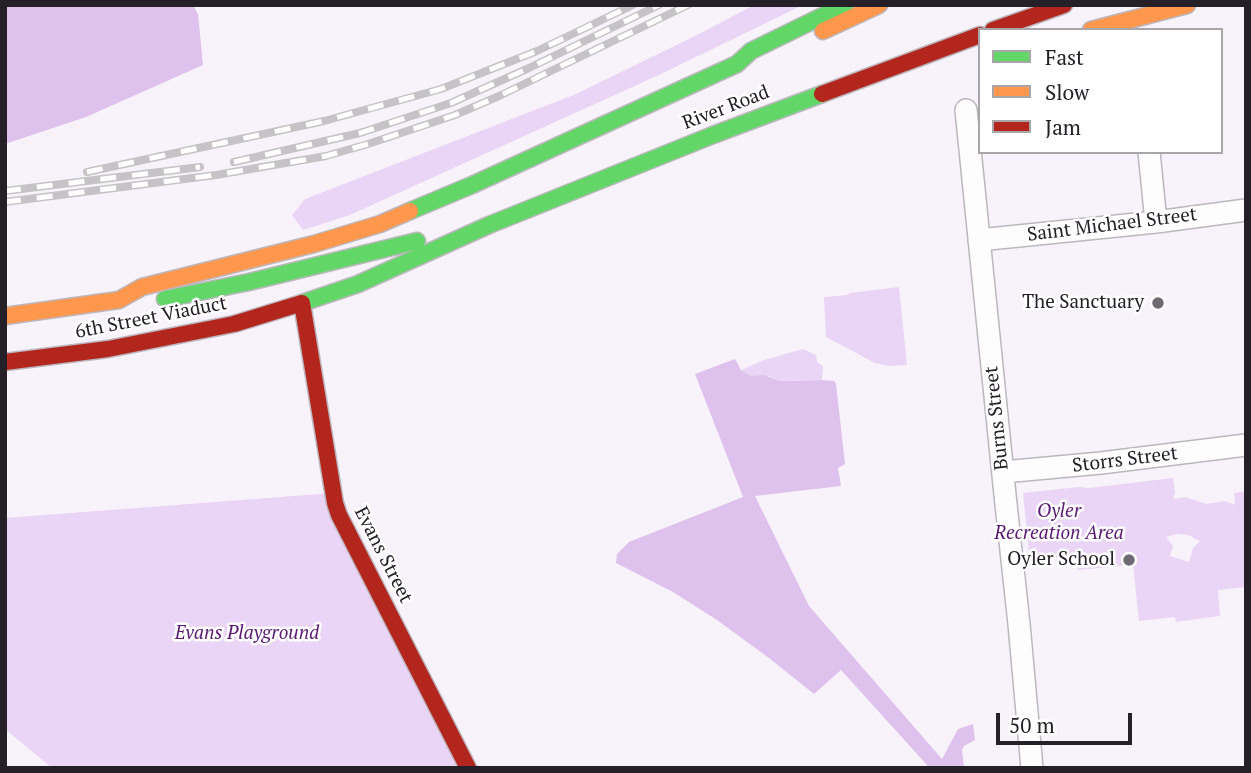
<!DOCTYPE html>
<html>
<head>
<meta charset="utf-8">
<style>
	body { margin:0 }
	#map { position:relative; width:1251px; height:773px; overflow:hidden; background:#f8f3fa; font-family:"PT Serif",serif }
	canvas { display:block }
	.frame { position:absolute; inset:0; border:7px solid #252027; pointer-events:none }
	.legend { position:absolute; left:978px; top:28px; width:245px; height:126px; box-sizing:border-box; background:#fff; border:2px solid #a8a6a9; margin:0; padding:9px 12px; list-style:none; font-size:21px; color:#252027 }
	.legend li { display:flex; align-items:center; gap:14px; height:35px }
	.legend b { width:35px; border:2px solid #a8a6a9 }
	.scale { position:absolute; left:996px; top:713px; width:136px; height:32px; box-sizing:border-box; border:4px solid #252027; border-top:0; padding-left:9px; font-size:21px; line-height:24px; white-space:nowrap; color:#252027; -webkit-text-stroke:5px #fff; paint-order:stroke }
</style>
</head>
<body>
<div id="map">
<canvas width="1251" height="773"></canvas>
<div class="frame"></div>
<ul class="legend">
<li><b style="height:9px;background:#63d668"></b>Fast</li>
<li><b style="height:9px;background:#ff974d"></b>Slow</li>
<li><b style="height:9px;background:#b3261e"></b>Jam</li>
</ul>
<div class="scale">50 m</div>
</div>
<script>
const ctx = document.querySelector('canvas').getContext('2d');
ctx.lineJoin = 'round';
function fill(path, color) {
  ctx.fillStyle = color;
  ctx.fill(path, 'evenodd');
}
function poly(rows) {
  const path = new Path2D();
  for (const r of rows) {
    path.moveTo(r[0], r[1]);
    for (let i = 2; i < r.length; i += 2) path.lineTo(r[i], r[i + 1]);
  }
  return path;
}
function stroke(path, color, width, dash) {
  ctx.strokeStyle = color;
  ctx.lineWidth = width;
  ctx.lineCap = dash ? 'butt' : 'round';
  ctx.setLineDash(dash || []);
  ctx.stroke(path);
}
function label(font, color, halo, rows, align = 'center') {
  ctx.font = font + ' "PT Serif",serif';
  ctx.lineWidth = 5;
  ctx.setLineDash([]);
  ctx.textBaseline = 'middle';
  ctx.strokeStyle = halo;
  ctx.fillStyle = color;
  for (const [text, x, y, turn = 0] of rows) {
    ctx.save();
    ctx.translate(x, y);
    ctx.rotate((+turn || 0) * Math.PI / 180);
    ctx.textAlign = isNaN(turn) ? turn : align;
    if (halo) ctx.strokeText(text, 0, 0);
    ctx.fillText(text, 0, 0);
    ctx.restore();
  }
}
fill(poly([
	[754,5,803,5,661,74,350,215,303,230,292,215,305,199,576,94,699,34],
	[899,287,907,365,889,366,875,363,826,337,824,297,848,295,849,293],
	[803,349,816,355,817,362,823,366,822,380,780,381,769,376,751,376,741,370,764,360],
	[1173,478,1175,492,1173,499,1186,497,1206,504,1225,501,1235,505,1234,493,1246,491,1246,587,1218,590,1220,616,1176,622,1175,617,1139,621,1133,565,1078,570,1077,559,1072,556,1053,558,1049,562,1030,563,1023,493,1078,487,1089,488],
	[1177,534,1188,535,1200,541,1193,548,1189,562,1170,556,1173,546,1166,537],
	[333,493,468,768,52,768,5,729,5,518]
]), '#ebd5f6');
fill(poly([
	[5,5,193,5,198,14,203,65,86,117,5,144],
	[735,359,741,370,751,376,764,375,780,381,790,381,822,380,834,381,836,384,845,464,838,468,841,486,755,496,809,606,942,759,958,729,973,724,975,740,964,746,962,750,964,768,927,768,927,765,841,670,814,694,769,658,717,620,673,592,616,563,617,554,629,542,743,497,695,374]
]), '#dfc1ed');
const street = poly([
	[966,110,1005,495,1019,624,1032,768],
	[1149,152,1156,222],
	[979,240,1156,222,1246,210],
	[1003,472,1101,463,1246,445]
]);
const fast = poly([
	[410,211,472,185,737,64,751,51,845,5],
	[165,299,249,282,417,241],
	[302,303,358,284,489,225,713,135,822,94]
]);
const slow = poly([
	[1091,30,1187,5],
	[823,31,879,5],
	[5,316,119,300,142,287,314,244,380,224,410,211]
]);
const jam = poly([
	[993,30,1064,5],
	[822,94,980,35],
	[302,303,335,503,339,515,468,768],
	[5,362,108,349,234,324,302,303]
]);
stroke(street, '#bcb7be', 24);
stroke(fast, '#bcb7be', 19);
stroke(slow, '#bcb7be', 19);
stroke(jam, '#bcb7be', 19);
stroke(street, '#fefdfe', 21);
stroke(fast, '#63d668', 16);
stroke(slow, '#ff974d', 16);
stroke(jam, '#b3261e', 16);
const rail = poly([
	[234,162,360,133,451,103,529,68,659,5],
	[87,172,324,121,441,89,537,51,633,5],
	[5,191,200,167],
	[5,202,216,175,326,156,368,144,455,115,499,96,688,5]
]);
stroke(rail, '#c5c3c5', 8);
stroke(rail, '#fff', 5, [16]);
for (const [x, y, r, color] of [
	[1158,303,7,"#6f6a71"],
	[1129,560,7,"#6f6a71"]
]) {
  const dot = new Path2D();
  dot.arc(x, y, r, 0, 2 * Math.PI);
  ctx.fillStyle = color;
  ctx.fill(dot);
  stroke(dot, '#fff', 2.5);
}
label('19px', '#252027', '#fff', [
	["River Road",726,108,-21],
	["Saint Michael Street",1112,225,-7],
	["6th Street Viaduct",151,318,-11],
	["Burns Street",997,418,-96],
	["Storrs Street",1125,460,-7],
	["Evans Street",383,555,63]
]);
label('19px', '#252027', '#fff', [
	["The Sanctuary",1144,303],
	["Oyler School",1115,560]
], 'right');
label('italic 19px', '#5a1a72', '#fff', [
	["Oyler",1059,512],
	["Recreation Area",1059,534],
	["Evans Playground",247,634]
]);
</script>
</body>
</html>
